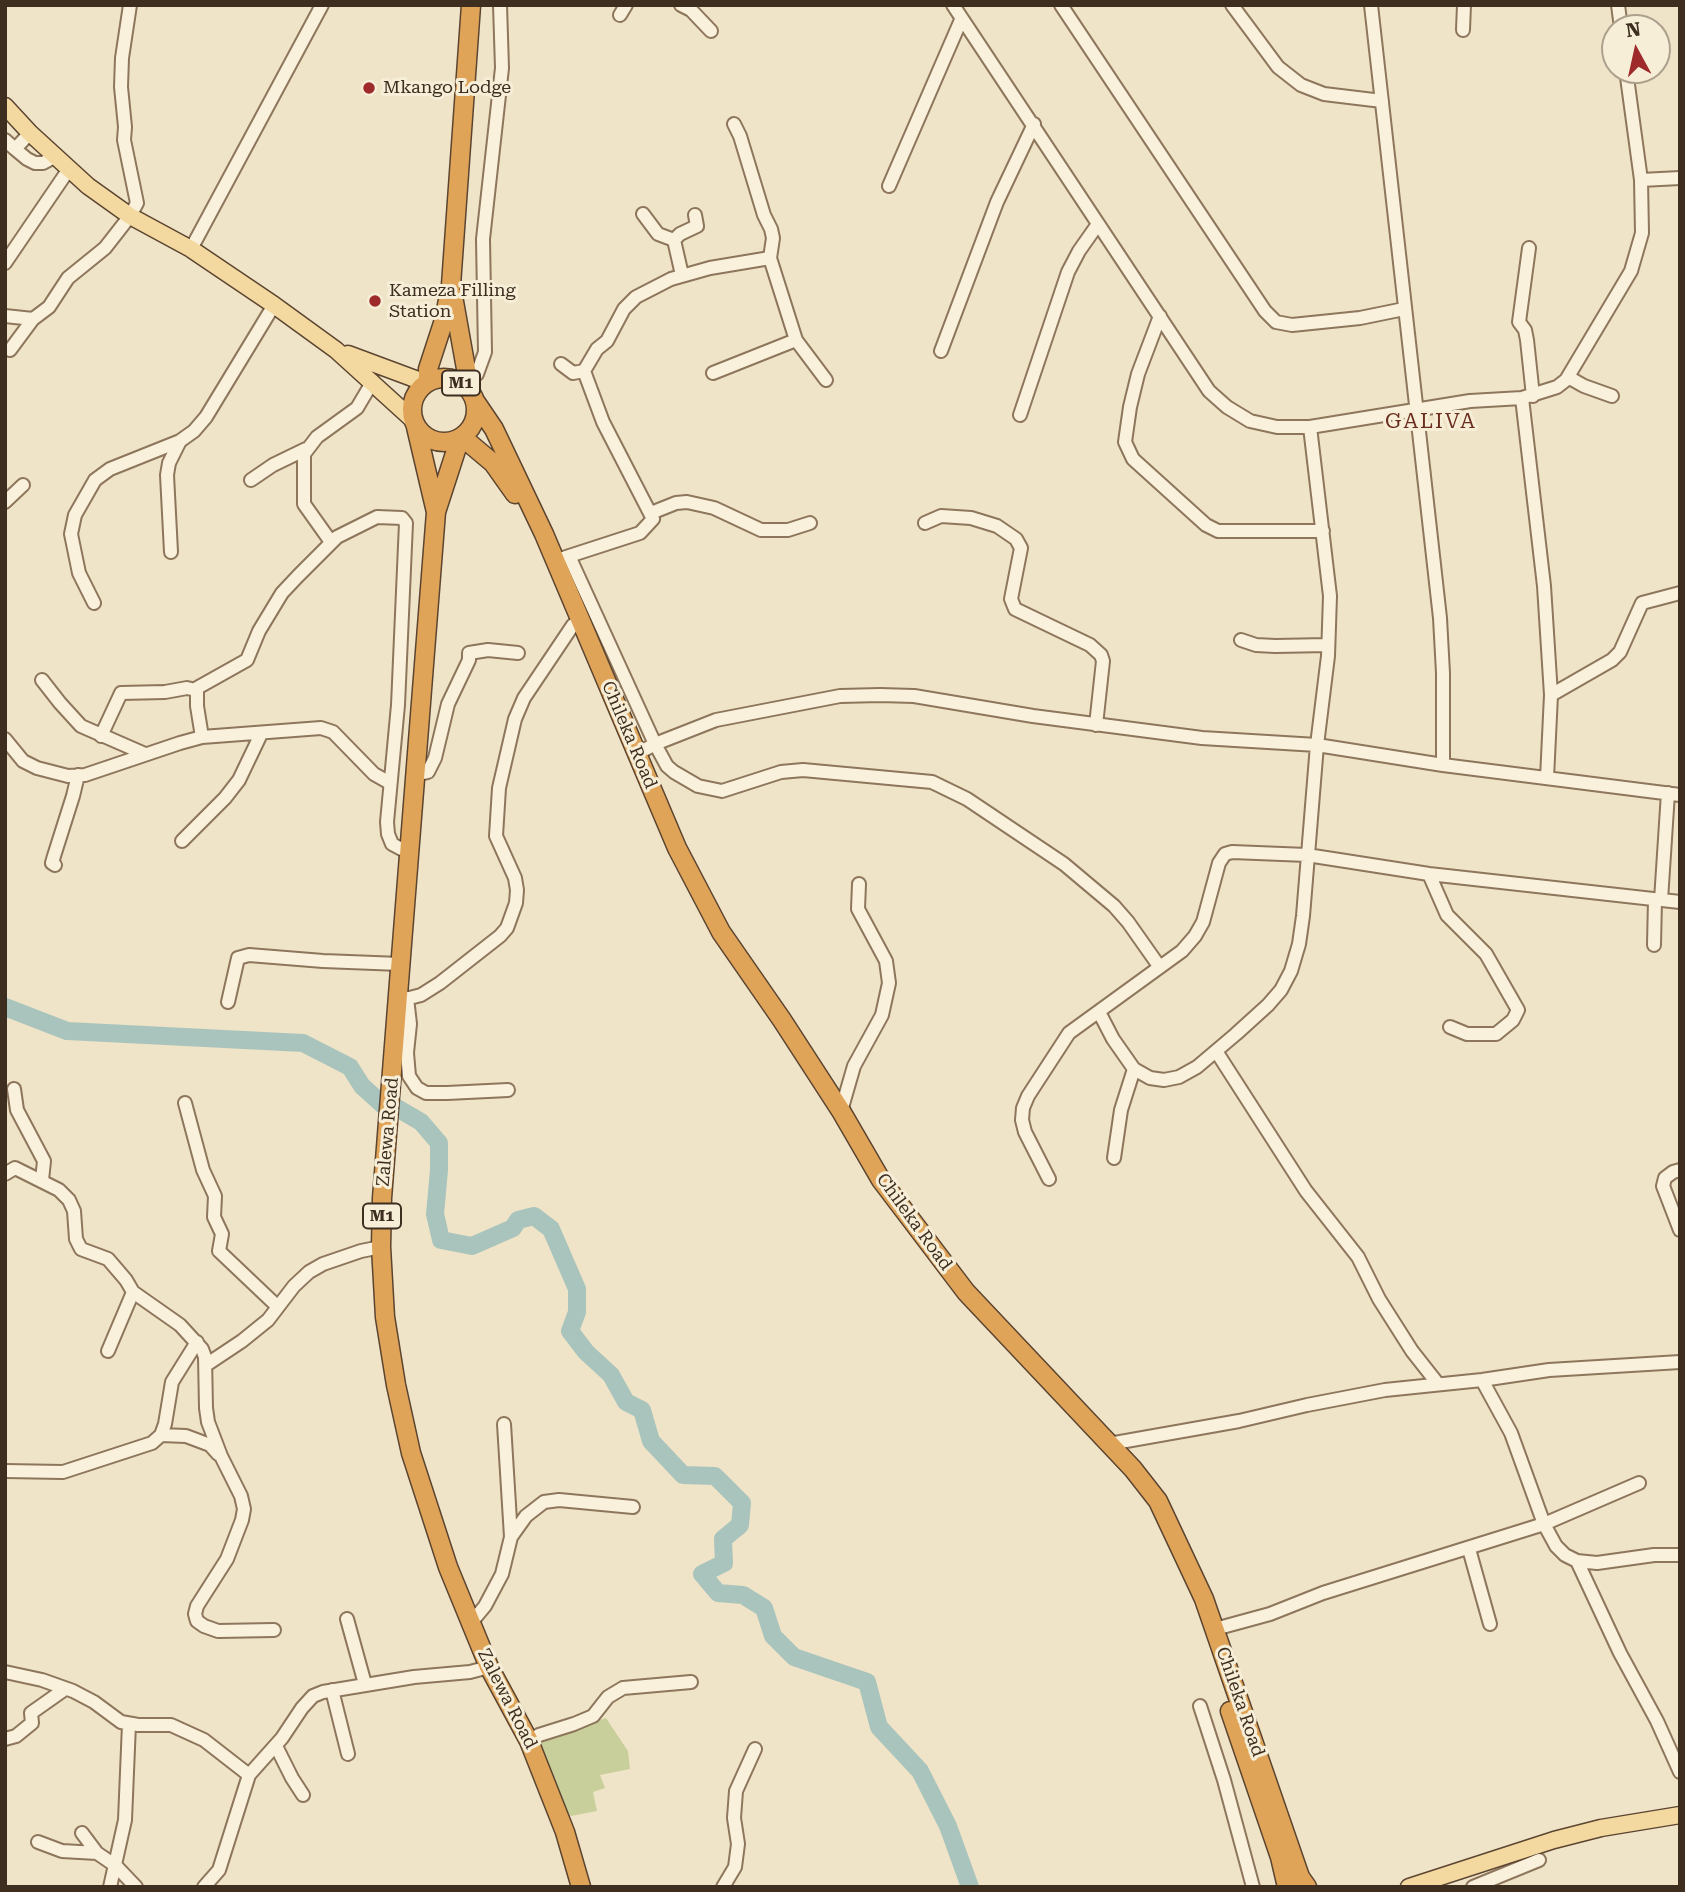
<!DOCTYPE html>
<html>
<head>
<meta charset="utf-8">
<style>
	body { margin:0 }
	#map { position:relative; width:1685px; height:1892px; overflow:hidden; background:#f0e4c8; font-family:"Roboto Serif",serif }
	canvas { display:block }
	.frame { position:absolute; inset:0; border:7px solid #3d2e20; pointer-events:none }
	.north { position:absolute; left:1601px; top:14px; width:70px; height:70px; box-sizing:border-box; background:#f7eed8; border:2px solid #ada18e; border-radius:50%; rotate:352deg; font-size:19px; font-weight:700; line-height:28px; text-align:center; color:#3d2e20 }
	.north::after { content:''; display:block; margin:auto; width:24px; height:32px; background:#9e2a2b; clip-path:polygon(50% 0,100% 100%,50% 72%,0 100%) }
</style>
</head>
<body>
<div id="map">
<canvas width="1685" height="1892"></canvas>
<div class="frame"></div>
<div class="north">N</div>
</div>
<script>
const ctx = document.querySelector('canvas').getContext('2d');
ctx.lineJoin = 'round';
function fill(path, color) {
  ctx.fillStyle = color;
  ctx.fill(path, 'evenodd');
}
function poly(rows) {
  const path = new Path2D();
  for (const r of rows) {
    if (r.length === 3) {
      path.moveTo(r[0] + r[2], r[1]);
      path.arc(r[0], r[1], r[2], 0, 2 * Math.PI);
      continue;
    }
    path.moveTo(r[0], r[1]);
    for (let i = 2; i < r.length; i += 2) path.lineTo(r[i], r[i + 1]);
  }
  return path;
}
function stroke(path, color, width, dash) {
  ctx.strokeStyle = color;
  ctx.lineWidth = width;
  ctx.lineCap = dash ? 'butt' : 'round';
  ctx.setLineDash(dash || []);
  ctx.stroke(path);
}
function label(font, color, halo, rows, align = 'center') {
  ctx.font = font + ' "Roboto Serif",serif';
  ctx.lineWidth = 6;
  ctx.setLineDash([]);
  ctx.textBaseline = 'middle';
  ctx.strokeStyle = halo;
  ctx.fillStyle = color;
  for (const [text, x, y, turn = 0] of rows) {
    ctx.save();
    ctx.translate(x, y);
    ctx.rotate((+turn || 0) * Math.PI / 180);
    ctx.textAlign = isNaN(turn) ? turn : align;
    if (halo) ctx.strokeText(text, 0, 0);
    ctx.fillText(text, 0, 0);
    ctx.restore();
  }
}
fill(poly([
	[606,1718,628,1751,630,1769,600,1775,605,1788,593,1792,597,1811,571,1816,563,1810,540,1746,542,1738]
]), '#c9cf9b');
stroke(poly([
	[5,1007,67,1031,303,1043,350,1067,362,1086,383,1105],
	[397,1108,421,1122,439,1143,439,1170,435,1214,441,1240,472,1246,513,1228,518,1220,534,1216,551,1229,577,1289,577,1312,570,1331,586,1352,611,1375,626,1402,642,1410,651,1441,683,1475,715,1476,742,1503,740,1525,723,1539,724,1563,702,1574,718,1593,743,1595,764,1608,773,1636,794,1657,867,1682,879,1727,920,1771,948,1826,970,1887]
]), '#a9c4bc', 18);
const minor = poly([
	[681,5,691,10,711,31],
	[953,5,1209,391,1227,407,1250,421,1277,427,1310,427,1470,401,1522,398,1557,387,1566,380,1631,271,1642,233,1641,180,1626,70],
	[1061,5,1265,311,1276,322,1292,325,1360,318,1404,309],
	[1232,5,1278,67,1301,85,1324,94,1382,101],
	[1371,5,1440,618,1443,673,1443,765],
	[1618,5,1621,28],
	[620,15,626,5],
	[1463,30,1464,5],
	[734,124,740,136,764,215,771,229,773,238,770,258,796,340,826,380],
	[5,140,15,149,30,133],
	[15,149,27,159,35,163,43,163,56,156],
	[1641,180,1680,178],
	[889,186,961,20],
	[643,214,658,234,674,240],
	[1529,248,1519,322,1525,330,1527,340,1533,396],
	[191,249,322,5],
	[5,263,69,169],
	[682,275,674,240,680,234,697,226,695,215],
	[5,316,33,319],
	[1160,316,1138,374,1130,407,1125,442,1133,459,1206,525,1218,531,1323,531],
	[10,350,33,319,49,307,68,278,105,248,130,216,137,203,124,140,125,127,121,87,122,58,130,5],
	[941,351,997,202,1034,124],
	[561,364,573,373,584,371],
	[713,373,796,340],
	[1568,377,1584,386,1612,396],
	[468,380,477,374,485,352,483,239,502,68,500,5],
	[1522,398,1544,586,1551,695,1547,778],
	[1020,415,1068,272,1079,251,1098,224],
	[251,480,273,465,306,449],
	[5,502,23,485],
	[651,513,676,503,687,502,714,508,761,530,788,530,810,523],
	[925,523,941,516,971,518,997,526,1016,539,1021,548,1011,599,1015,609,1090,645,1101,655,1103,661,1096,725],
	[331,542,304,504,304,454,317,437,357,408,373,381],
	[171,552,167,475,169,463,180,441],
	[569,556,655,744,667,766,674,772,698,786,722,791,781,772,803,770,932,782,967,799,1064,864,1114,906,1128,922,1159,966],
	[563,558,640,533,653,519,603,422,584,371,597,349,607,341,624,309,636,297,671,279,710,268,770,258],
	[94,603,79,573,71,534,75,515,95,480,110,469,180,441,194,431,206,417,274,305],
	[1241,640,1256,645,1275,646,1328,645],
	[42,680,60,703,81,726,145,754],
	[1551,695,1612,660,1620,652,1642,603,1680,593],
	[101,736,121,693,165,692,187,688,196,690],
	[202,737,197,706,197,688,247,660,259,631,282,593,298,576,337,537,377,517,402,518,406,523,398,705,387,822,388,834,392,844,409,853],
	[5,739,23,761,37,768,68,776,85,775,180,743,202,737,321,728,333,732,374,774,390,783],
	[637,754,655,744,716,720,840,696,880,695,914,696,1033,716,1202,738,1317,745,1443,765,1680,795],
	[415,775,428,772,435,758,448,704,469,660,469,653,488,650,518,653],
	[182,841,225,798,239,780,261,734],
	[55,865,52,863,54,856,73,796,78,775],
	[1429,874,1447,915,1486,954,1518,1010,1513,1020,1496,1034,1467,1034,1450,1027],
	[1661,900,1668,793],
	[1654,945,1655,900],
	[407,998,410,1024,407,1053,409,1076,417,1088,426,1093,447,1093,508,1090],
	[398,1001,421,995,440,983,500,936,507,928,516,903,517,890,515,878,496,836,499,788,515,719,524,698,573,625],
	[228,1002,238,958,249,955,323,961,400,964],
	[1099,1012,1113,1039,1134,1069,1150,1078,1164,1080,1179,1077,1197,1067,1236,1034,1268,1005,1281,990,1291,971,1299,944,1303,916,1317,745,1328,656,1330,596,1310,427],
	[1216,1051,1306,1191,1358,1257,1379,1299,1412,1351,1438,1384],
	[14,1089,17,1110,44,1161,42,1180],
	[185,1103,203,1170,215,1196,214,1217,222,1234,219,1251,278,1307],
	[841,1111,854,1066,882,1015,889,983,886,961,858,909,859,884],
	[1114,1158,1121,1110,1134,1069],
	[1680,1170,1673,1172,1665,1178,1663,1186,1680,1230],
	[5,1174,15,1168,59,1190,69,1200,74,1211,76,1239,81,1249,108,1259,126,1280,133,1292,180,1325,202,1349,205,1357,206,1408,208,1422,221,1456,241,1496,244,1509,242,1520,227,1559,197,1606,195,1614,197,1621,204,1626,218,1631,274,1630],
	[1049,1179,1025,1132,1022,1120,1023,1108,1028,1096,1069,1033,1182,951,1195,936,1203,922,1219,863,1225,854,1232,852,1307,855,1429,874,1680,902],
	[108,1351,133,1292],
	[206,1365,242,1341,268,1320,294,1286,309,1272,323,1264,361,1251,381,1247],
	[1482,1380,1511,1433,1544,1524,1556,1546,1565,1555,1577,1561,1597,1563,1654,1555,1680,1555],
	[161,1435,186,1436,210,1445,218,1454],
	[1109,1444,1239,1421,1307,1405,1385,1390,1482,1380,1549,1370,1680,1362],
	[5,1471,63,1472,152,1443,161,1435,165,1424,172,1382,197,1342],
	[511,1537,526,1516,544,1502,559,1500,633,1507],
	[1469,1549,1490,1624],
	[1577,1561,1620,1653,1657,1721,1680,1772],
	[347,1619,365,1684],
	[470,1624,485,1606,502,1574,511,1537,504,1424],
	[1215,1629,1270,1614,1323,1593,1544,1524,1639,1483],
	[5,1672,42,1680,73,1691,94,1702,121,1722,138,1725,171,1725,204,1740,249,1775,282,1738,302,1708,313,1696,323,1692,414,1677,470,1672,489,1667],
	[332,1690,348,1754],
	[1200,1706,1224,1780,1253,1887],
	[5,1739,16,1736,32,1723,31,1713,65,1689],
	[529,1741,539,1735,574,1724,593,1716,608,1697,623,1688,691,1682],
	[276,1746,292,1778,303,1795],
	[82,1833,97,1853],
	[38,1842,62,1851,97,1853,116,1866,136,1887],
	[110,1887,125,1820,129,1724],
	[204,1887,219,1870,249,1775],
	[723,1887,735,1867,738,1844,734,1818,736,1791,755,1749],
	[1473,1887,1539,1860]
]);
const major = poly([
	[5,106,30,133,88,186,130,216,191,249,274,305,336,350,412,419],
	[348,354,426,383],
	[1409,1887,1554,1840,1601,1828,1680,1815]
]);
const highway = poly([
	[453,296,468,380,467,388],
	[444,410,32],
	[428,381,428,369,444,320,451,285,471,5],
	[475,401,494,429,544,534,677,848,721,932,782,1020,841,1111,881,1180,966,1292,1133,1469,1158,1501,1204,1599,1300,1877,1307,1887],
	[416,427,436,512],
	[462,437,493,463,515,494],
	[460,438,436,512,382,1198,381,1247,385,1317,396,1385,411,1453,448,1567,489,1667,529,1741,565,1832,581,1887],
	[1230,1711,1280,1857,1287,1887]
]);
stroke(minor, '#8d765c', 16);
stroke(major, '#5b4430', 19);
stroke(highway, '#5b4430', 21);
stroke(minor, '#faf1dc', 12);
stroke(major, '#f3d9a0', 16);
stroke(highway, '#e0a458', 18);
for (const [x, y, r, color] of [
	[369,88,7,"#9e2a2b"],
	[375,301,7,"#9e2a2b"]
]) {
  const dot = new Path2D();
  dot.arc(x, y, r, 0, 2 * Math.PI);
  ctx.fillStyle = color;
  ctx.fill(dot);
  stroke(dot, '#f7eed8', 2.5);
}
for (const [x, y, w] of [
	[461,383,38],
	[382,1216,38]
]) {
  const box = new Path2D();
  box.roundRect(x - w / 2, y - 12.5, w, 25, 5);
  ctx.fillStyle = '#f7eed8';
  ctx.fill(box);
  stroke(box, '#3d2e20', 2);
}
label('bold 16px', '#3d2e20', null, [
	["M1",461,383],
	["M1",382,1216]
]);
label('18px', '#3d2e20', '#f7eed8', [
	["Mkango Lodge",383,88],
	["Kameza Filling",389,291],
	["Station",389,312]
], 'left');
label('18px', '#3d2e20', '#f7eed8', [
	["Chileka Road",629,735,67],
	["Zalewa Road",388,1132,-85],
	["Chileka Road",914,1222,54],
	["Zalewa Road",507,1699,63],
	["Chileka Road",1240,1702,71]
]);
ctx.letterSpacing = '2px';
label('21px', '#6b2e1e', '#f7eed8', [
	["GALIVA",1431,422]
]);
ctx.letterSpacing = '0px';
</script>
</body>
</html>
